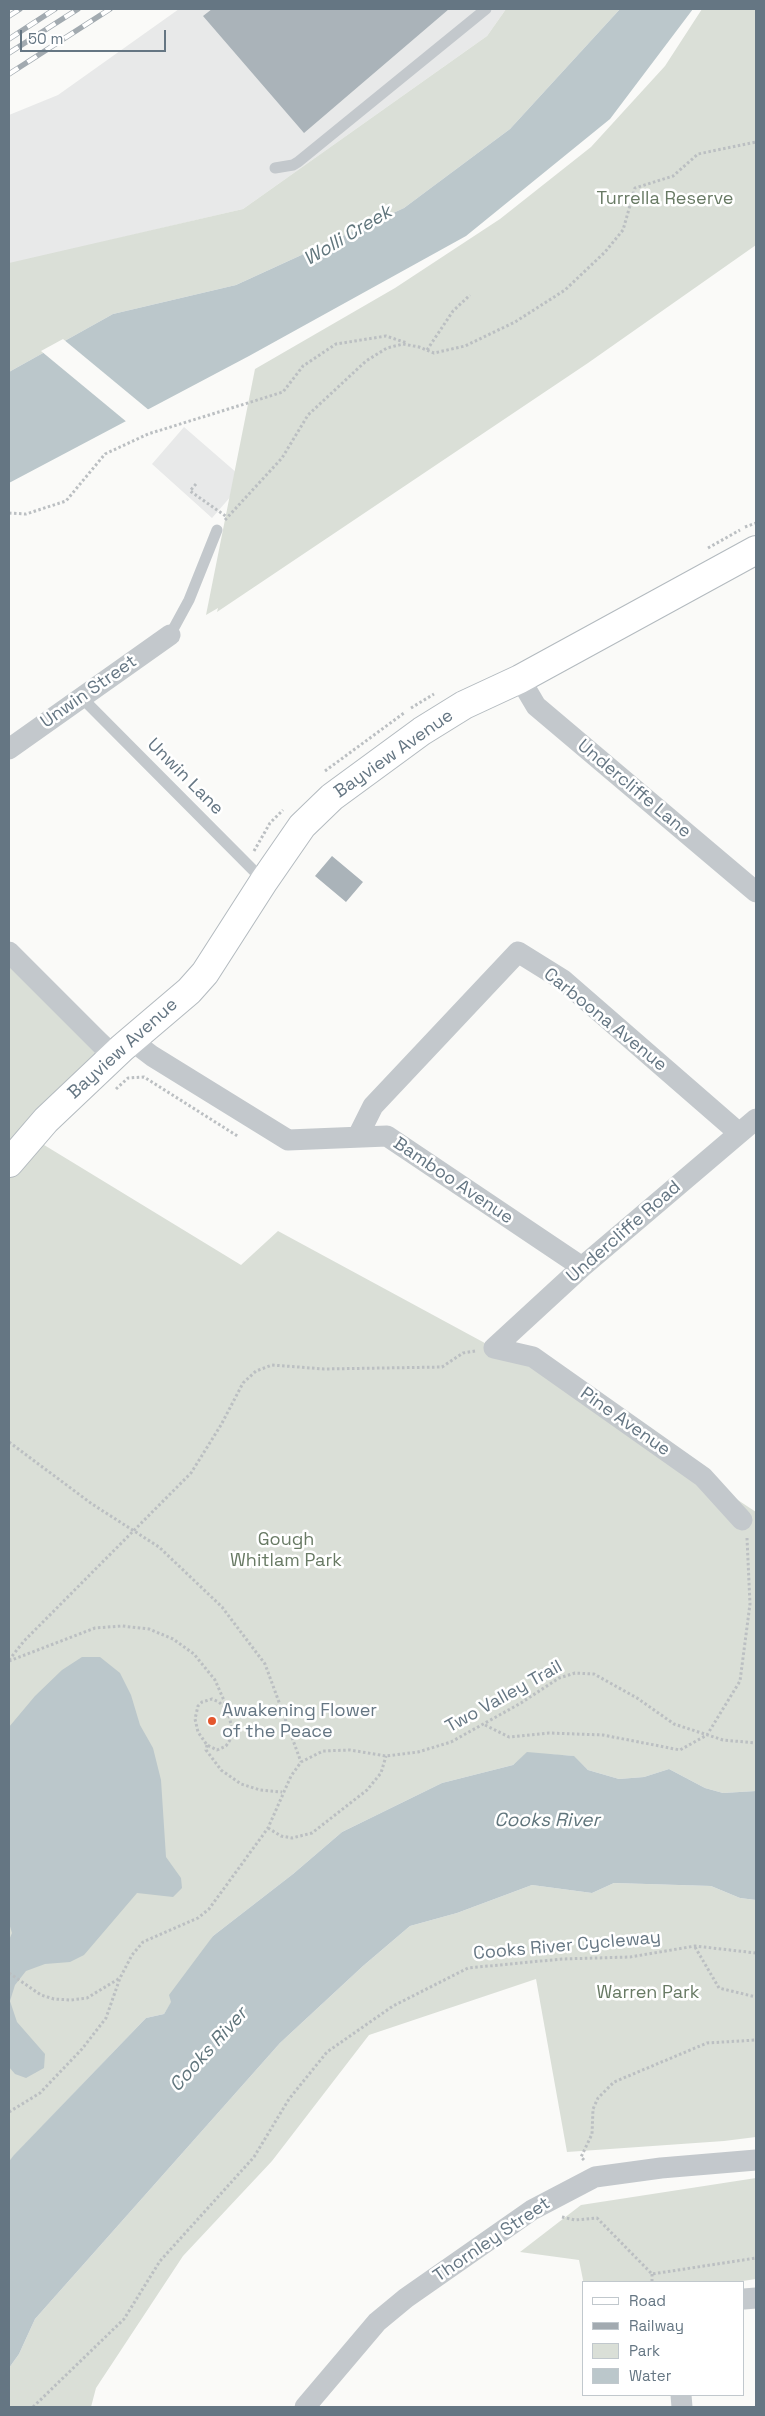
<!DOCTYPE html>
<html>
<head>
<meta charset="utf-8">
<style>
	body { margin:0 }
	#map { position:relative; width:765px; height:2416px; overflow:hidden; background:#fafaf8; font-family:"Space Grotesk",sans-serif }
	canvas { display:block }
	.frame { position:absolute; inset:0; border:10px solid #657683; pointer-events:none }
	.legend { position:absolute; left:582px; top:2281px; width:162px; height:115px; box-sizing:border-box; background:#fff; border:1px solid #c1c8cd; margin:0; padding:6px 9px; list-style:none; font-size:15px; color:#657683 }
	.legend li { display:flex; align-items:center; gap:10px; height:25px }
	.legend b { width:25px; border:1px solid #c1c8cd }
	.scale { position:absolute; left:20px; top:30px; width:146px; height:22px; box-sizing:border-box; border:2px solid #657683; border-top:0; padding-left:6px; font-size:15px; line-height:18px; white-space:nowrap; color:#657683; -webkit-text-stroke:4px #fff; paint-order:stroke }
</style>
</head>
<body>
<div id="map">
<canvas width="765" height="2416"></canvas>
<div class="frame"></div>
<ul class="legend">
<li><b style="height:6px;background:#fff"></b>Road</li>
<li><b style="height:6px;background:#a2aab0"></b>Railway</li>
<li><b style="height:14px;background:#dadfd7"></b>Park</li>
<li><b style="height:14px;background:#bbc7cb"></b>Water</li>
</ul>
<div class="scale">50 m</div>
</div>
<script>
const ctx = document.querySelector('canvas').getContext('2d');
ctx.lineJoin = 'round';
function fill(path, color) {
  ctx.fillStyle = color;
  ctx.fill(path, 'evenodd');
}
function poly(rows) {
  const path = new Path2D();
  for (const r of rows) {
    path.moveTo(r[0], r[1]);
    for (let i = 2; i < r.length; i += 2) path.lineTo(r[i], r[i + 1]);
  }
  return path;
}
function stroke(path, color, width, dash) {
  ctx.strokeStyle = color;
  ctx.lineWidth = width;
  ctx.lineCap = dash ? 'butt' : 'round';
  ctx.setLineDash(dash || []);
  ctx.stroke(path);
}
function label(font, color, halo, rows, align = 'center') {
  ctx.font = font + ' "Space Grotesk",sans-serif';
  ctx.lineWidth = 5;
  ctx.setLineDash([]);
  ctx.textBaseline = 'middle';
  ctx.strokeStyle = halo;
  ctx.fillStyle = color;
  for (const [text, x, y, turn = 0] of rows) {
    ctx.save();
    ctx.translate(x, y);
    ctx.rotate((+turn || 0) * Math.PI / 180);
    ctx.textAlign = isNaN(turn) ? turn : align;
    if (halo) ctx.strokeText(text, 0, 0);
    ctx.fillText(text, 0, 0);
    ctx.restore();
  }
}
fill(poly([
	[179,9,506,9,487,36,243,209,9,264,9,115,58,95],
	[184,427,245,480,212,518,152,464]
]), '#e8e9e9');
fill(poly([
	[506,9,620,9,510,129,404,208,236,285,113,314,9,372,9,263,243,209,487,36],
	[702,9,756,9,756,245,588,363,217,612,218,608,206,615,255,369,395,288,500,219,591,147,665,66],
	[9,951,122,1048,31,1137,241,1265,278,1231,494,1348,533,1357,703,1477,756,1512,756,1791,723,1793,705,1788,669,1769,644,1777,619,1779,588,1770,573,1756,527,1753,513,1765,442,1783,342,1832,293,1874,213,1936,164,2014,146,2018,9,2161],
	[614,1883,711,1886,740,1898,756,1900,756,2137,724,2141,567,2152,536,1979,369,2035,272,2161,183,2256,96,2388,91,2407,9,2407,9,2368,19,2354,35,2319,280,2043,363,1966,410,1926,457,1913,532,1885,592,1893],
	[756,2178,756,2279,736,2282,584,2282,584,2285,579,2260,520,2252,581,2205]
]), '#dadfd7');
fill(poly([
	[620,9,693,9,610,119,466,236,249,356,9,483,9,372,113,314,236,285,404,208,510,129],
	[82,1657,100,1657,120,1673,131,1695,140,1725,153,1748,161,1780,166,1857,181,1878,182,1888,173,1897,137,1893,84,1955,70,1962,45,1964,26,1971,15,1985,10,2001,17,2022,45,2054,44,2068,26,2078,15,2074,9,2067,9,1940,12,1933,9,1923,9,1727,35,1696,62,1670],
	[527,1752,574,1756,588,1770,619,1779,644,1777,669,1769,705,1788,723,1793,756,1791,756,1900,740,1898,711,1886,614,1883,592,1893,532,1885,457,1913,410,1926,363,1966,280,2043,35,2319,19,2354,9,2368,9,2161,14,2155,146,2018,164,2014,171,2002,169,1995,213,1936,293,1874,342,1832,442,1783,513,1765]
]), '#bbc7cb');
fill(poly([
	[63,339,150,411,128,423,41,351]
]), '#fafaf8');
fill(poly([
	[212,9,449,9,304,133,203,16],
	[332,856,363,882,346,902,315,876]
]), '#aab3b9');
const secondary = poly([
	[9,1163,46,1120,122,1048,189,991,205,973,264,881,302,826,332,797,422,731,464,705,520,679,756,550]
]);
stroke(secondary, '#b3babf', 30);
stroke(poly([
	[427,350,453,311,470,295],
	[196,484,190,491,227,517],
	[9,513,26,514,66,501,105,454,148,434,283,392,303,366,336,344,386,336,407,343],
	[225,520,282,458,308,415,366,361,387,348,403,344,419,347,434,353,465,346,515,322,565,290,605,252,623,230,635,188,673,176,698,154,756,142],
	[745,527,756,523],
	[708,548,740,530],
	[411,708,434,694],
	[325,771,404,713],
	[254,851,270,823,283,810],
	[116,1089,128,1078,144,1077,239,1137],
	[9,1442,92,1504,159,1547,222,1607,265,1664,301,1762],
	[9,1660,24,1641,191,1473,221,1425,243,1383,256,1371,272,1365,324,1369,442,1367,463,1353,475,1351],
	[9,1661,95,1628,122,1626,149,1629,173,1639,194,1654,215,1680,226,1705,232,1728,232,1737,226,1746,217,1750,207,1745,198,1732,195,1719,198,1706,202,1702,212,1699,219,1702,228,1711],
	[485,1725,509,1737,549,1733,603,1735,680,1750,707,1735,740,1681,750,1604,747,1538],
	[207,1745,206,1750,221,1770,241,1784,260,1790,282,1792],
	[268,1828,281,1836,292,1838,312,1833,367,1790,381,1773,386,1756],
	[695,1947,719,1988,756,1997],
	[9,1973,41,1995,54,1999,71,2000,87,1998,120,1978],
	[9,2112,40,2093,82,2049,106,2018,120,1978,132,1955,143,1942,198,1918,209,1909,268,1828,291,1776,301,1762,323,1751,350,1750,386,1756,418,1752,451,1742,521,1703,559,1678,575,1673,594,1674,637,1698,674,1724,723,1740,756,1743],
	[584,2160,581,2157,592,2134,593,2109,598,2098,614,2082,707,2043,756,2040],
	[562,2217,575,2220,597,2218,652,2274,756,2258],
	[652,2274,652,2282],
	[33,2407,124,2319,160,2261,254,2157,289,2099,327,2052,393,2006,468,1968,562,1959,630,1957,695,1946,756,1953]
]), '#bbbfc2', 3, [2.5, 2.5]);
stroke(poly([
	[275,168,293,165,298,162,486,9],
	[170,635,189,600,217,530],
	[81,697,264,881]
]), '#c3c8cc', 11);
stroke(poly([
	[520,679,536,706,756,892],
	[9,749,170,635],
	[9,952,113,1056],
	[131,1040,152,1056,288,1140,387,1136,582,1267],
	[358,1136,373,1106,518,952,563,980,739,1133],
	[494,1348,582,1267,756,1119],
	[494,1348,533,1357,703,1477,742,1520],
	[744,2299,756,2298],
	[681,2395,682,2407],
	[305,2407,377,2322,406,2298,532,2210,595,2177,661,2168,756,2160]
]), '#c3c8cc', 21);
stroke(secondary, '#fff', 28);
const rail = poly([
	[9,16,20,9],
	[9,39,55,9],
	[9,53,78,9],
	[9,74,110,9]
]);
stroke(rail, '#a2aab0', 5.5);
stroke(rail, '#fff', 4, [11]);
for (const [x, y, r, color] of [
	[212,1721,5,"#e4572e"]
]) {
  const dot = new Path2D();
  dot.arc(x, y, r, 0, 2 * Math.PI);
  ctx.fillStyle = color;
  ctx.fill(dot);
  stroke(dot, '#fff', 2);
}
label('18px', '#687a64', '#fff', [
	["Turrella Reserve",665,199],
	["Gough",286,1540],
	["Whitlam Park",286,1561],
	["Warren Park",648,1993]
]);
label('18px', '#657683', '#fff', [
	["Unwin Street",89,692,-35],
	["Bayview Avenue",394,754,-35],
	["Unwin Lane",185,777,45],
	["Undercliffe Lane",634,789,40],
	["Carboona Avenue",605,1020,39],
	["Bayview Avenue",123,1049,-42],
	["Bamboo Avenue",453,1181,34],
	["Undercliffe Road",624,1232,-41],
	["Pine Avenue",625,1422,35],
	["Two Valley Trail",504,1697,-29],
	["Cooks River Cycleway",567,1946,-5],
	["Thornley Street",492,2240,-34]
]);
label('18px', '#657683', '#fff', [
	["Awakening Flower",222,1711],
	["of the Peace",222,1732]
], 'left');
label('italic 19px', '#60757c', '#fff', [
	["Wolli Creek",348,236,-31],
	["Cooks River",547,1821],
	["Cooks River",209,2050,-48]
]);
</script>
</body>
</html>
